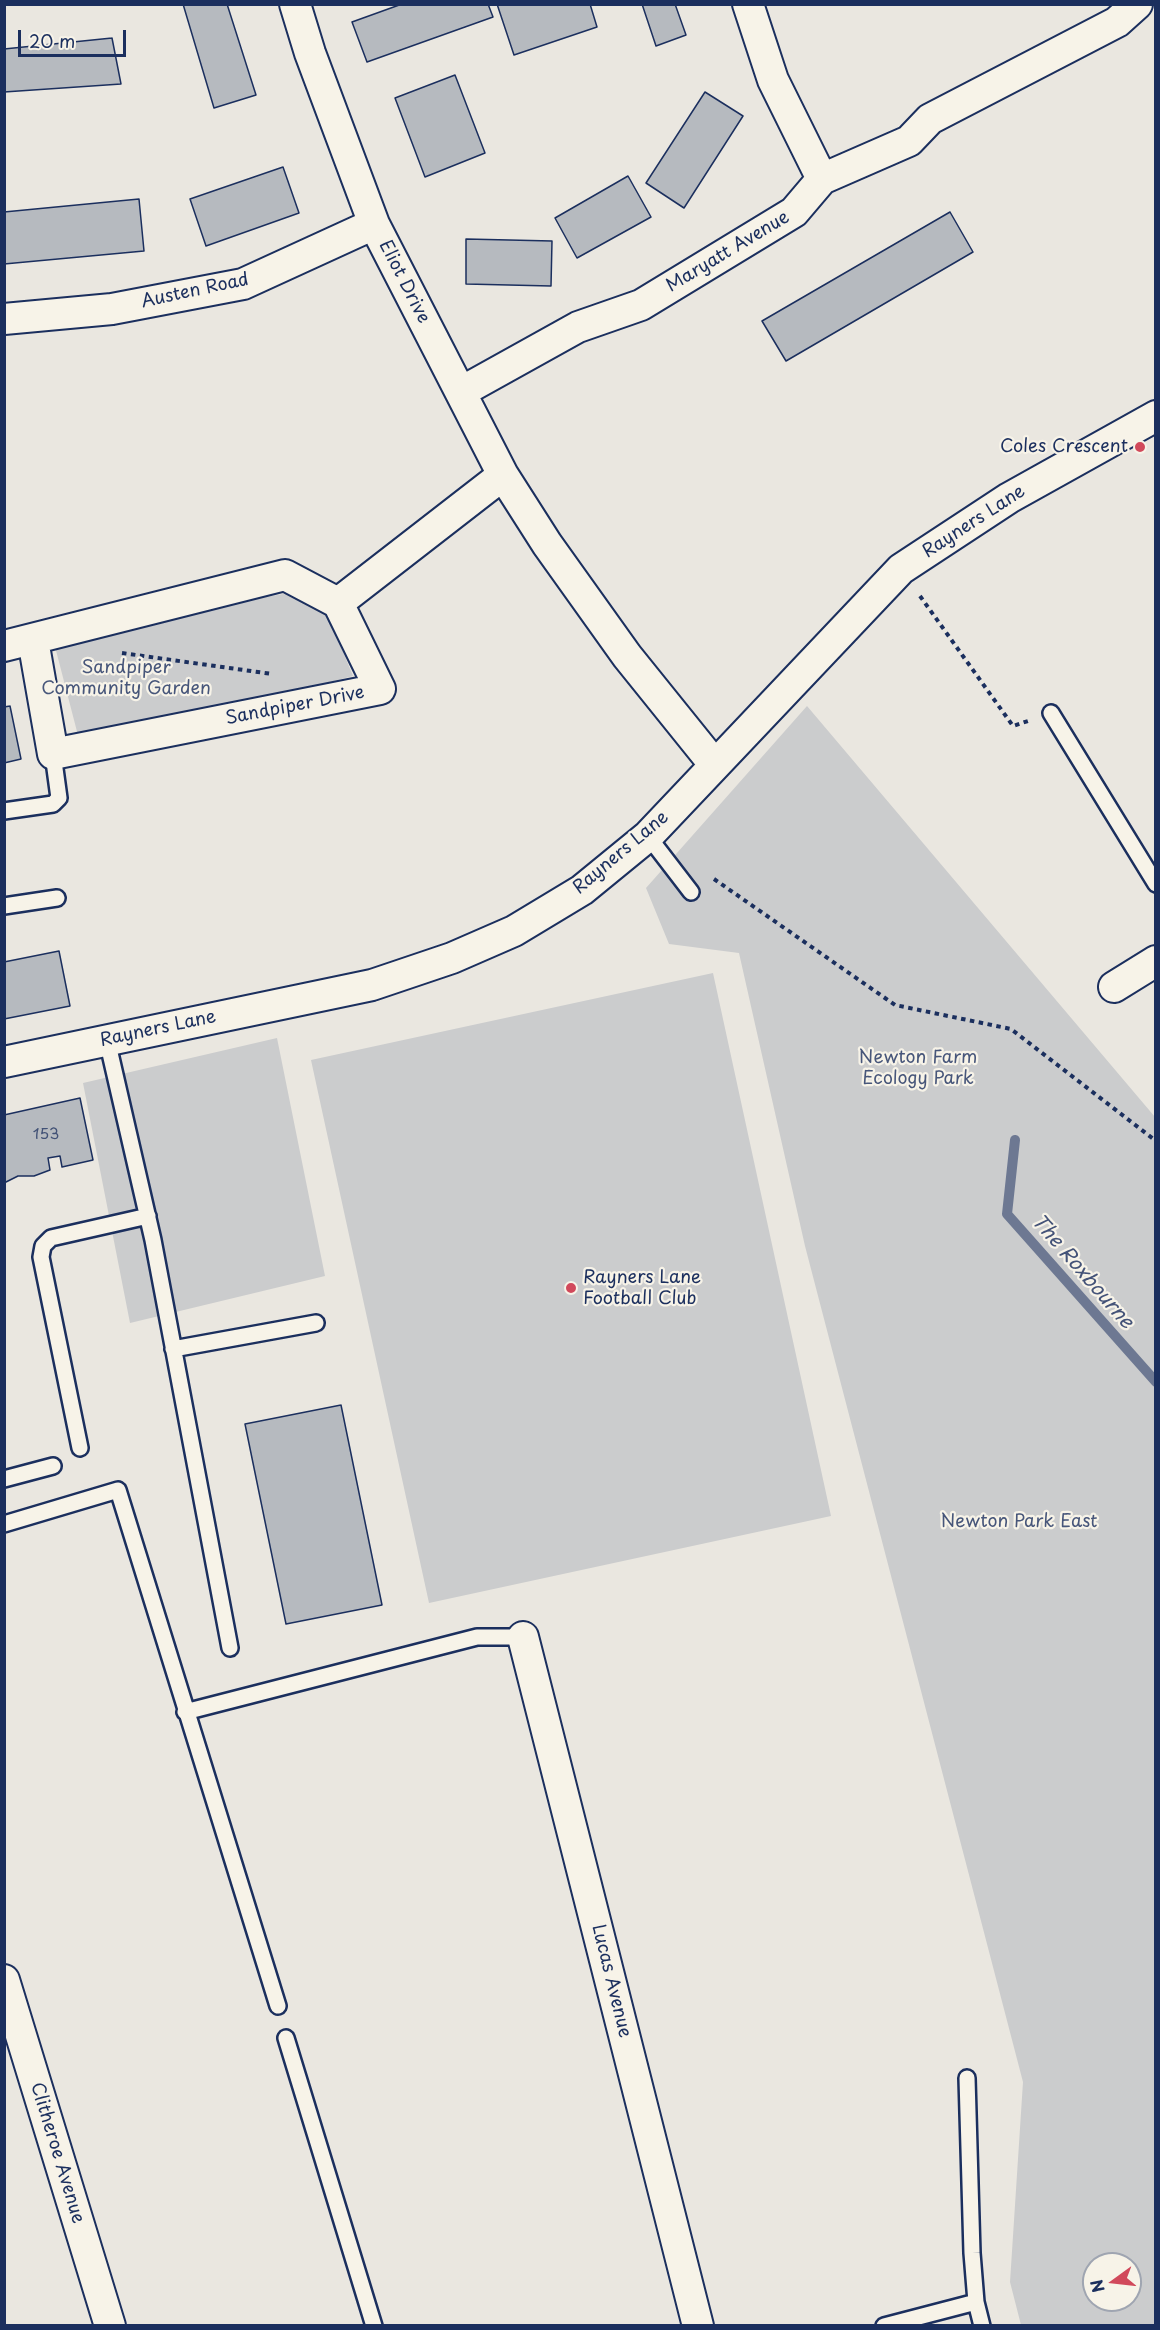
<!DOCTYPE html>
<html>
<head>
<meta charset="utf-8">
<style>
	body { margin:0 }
	#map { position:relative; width:1160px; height:2330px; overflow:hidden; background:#eae7e0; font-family:"Playpen Sans",sans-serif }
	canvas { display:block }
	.frame { position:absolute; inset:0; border:6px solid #1b2f5e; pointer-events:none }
	.north { position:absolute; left:1082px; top:2252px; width:60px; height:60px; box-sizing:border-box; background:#f7f3e8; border:2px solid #9fa5b1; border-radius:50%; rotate:255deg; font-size:16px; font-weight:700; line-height:24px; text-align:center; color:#1b2f5e }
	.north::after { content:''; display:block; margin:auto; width:21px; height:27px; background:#d1495b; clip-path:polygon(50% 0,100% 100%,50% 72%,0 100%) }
	.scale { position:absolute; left:18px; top:30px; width:108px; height:27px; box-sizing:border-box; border:3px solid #1b2f5e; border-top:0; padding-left:8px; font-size:18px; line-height:21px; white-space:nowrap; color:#1b2f5e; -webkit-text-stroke:4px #f7f3e8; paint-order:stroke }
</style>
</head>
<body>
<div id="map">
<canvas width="1160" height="2330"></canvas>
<div class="frame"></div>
<div class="north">N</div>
<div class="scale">20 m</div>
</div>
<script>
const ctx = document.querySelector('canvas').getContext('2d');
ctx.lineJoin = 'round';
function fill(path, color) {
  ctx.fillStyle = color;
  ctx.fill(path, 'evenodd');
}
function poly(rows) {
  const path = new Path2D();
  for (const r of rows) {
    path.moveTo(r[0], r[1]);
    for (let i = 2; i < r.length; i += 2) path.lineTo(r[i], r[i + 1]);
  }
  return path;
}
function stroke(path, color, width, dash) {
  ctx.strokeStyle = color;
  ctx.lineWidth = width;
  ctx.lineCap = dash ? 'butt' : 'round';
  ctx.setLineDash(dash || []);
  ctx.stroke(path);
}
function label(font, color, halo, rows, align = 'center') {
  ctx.font = font + ' "Playpen Sans",sans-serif';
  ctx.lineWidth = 4.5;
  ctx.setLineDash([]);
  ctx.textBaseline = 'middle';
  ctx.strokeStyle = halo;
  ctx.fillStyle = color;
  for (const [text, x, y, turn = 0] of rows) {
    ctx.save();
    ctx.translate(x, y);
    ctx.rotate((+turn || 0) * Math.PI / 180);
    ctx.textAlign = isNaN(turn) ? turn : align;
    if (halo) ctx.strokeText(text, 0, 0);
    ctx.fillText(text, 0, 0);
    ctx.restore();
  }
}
fill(poly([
	[317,588,353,676,81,747,52,635],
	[807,706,1155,1117,1155,2325,1021,2325,1010,2282,1023,2082,805,1246,739,953,669,944,646,888],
	[1094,2264,1130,2264,1130,2300,1094,2300],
	[713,973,831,1516,429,1603,311,1060],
	[277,1038,325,1276,130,1323,83,1083]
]), '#cbcccd');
stroke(poly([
	[1015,1140,1007,1214,1156,1382]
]), '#6d7892', 10);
const building = poly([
	[183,4,227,4,256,95,214,108,183,4],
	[402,4,488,4,493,17,367,62,352,22,402,4],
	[497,4,590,4,597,27,514,55,497,4],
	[642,4,675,4,686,35,656,46,642,4],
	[112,38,121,84,4,92,4,49,112,38],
	[455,75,485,153,425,177,395,98,455,75],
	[705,92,743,116,684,208,646,183,705,92],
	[283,167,299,213,206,246,190,199,283,167],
	[628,176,651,217,577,258,555,218,628,176],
	[139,199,144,251,4,264,4,212,139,199],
	[950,212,973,252,786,361,762,321,950,212],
	[466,239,552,241,551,286,466,284,466,239],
	[10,706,21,759,4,763,4,707,10,706],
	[59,951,70,1006,4,1019,4,962,59,951],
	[80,1098,93,1160,62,1167,60,1156,48,1158,50,1170,34,1176,18,1176,4,1183,4,1115,80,1098],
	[341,1405,382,1605,286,1624,245,1424,341,1405]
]);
fill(building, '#b6babf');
stroke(building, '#1b2f5e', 1.5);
const lane = poly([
	[1051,713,1156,884],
	[4,811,53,804,59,798,53,754],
	[648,836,691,892],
	[4,906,57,898],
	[107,1040,153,1240,230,1648],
	[173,1349,316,1323],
	[80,1448,41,1257,43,1246,51,1238,148,1216],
	[4,1479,53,1466],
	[4,1524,118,1490,278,2006],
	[185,1712,477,1637,523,1637],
	[286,2038,374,2326],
	[967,2078,972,2253,976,2302,982,2326],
	[884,2326,976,2302]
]);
const street = poly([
	[295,4,310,53,374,224,503,475,547,544,627,656,714,764],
	[748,4,773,80,822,179],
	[4,319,112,309,243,284,374,224],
	[461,392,578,327,641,305,794,212,822,179,909,141,930,119,1117,22,1137,4],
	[338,603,503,475],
	[33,640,53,754,380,689,338,603],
	[4,646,285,575,338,603],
	[1114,987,1156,961],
	[4,1062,372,985,452,958,514,931,582,890,648,836,901,569,1009,498,1156,416],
	[523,1637,698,2326],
	[4,1980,110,2326]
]);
stroke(lane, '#1b2f5e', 20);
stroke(street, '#1b2f5e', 34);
stroke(poly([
	[920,596,1013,726,1028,721],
	[122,653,272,674],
	[714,879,895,1005,1011,1029,1156,1141]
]), '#1b2f5e', 4, [4.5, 4.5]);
stroke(lane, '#f7f3e8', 15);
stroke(street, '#f7f3e8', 30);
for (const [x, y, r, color] of [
	[1140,447,6,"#d1495b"],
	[571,1288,6,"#d1495b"]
]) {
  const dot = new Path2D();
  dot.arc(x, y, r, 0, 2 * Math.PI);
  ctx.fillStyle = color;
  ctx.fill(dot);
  stroke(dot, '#f7f3e8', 2);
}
label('15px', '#425276', null, [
	["153",46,1135]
]);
label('18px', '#1b2f5e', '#f7f3e8', [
	["Maryatt Avenue",728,252,-31],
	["Eliot Drive",404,282,63],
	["Austen Road",195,291,-12],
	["Rayners Lane",974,522,-33],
	["Sandpiper Drive",295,706,-11],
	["Rayners Lane",621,853,-40],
	["Rayners Lane",158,1029,-12],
	["Lucas Avenue",611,1981,76],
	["Clitheroe Avenue",57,2153,73]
]);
label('18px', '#1b2f5e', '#f7f3e8', [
	["Coles Crescent",1128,447],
	["Rayners Lane",583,1278,"left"],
	["Football Club",583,1299,"left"]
], 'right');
label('18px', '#47567a', '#f7f3e8', [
	["Sandpiper",126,668],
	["Community Garden",126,689],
	["Newton Farm",918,1058],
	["Ecology Park",918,1079],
	["Newton Park East",1019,1522]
]);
label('italic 20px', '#445378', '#f7f3e8', [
	["The Roxbourne",1082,1272,49]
]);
</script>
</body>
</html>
